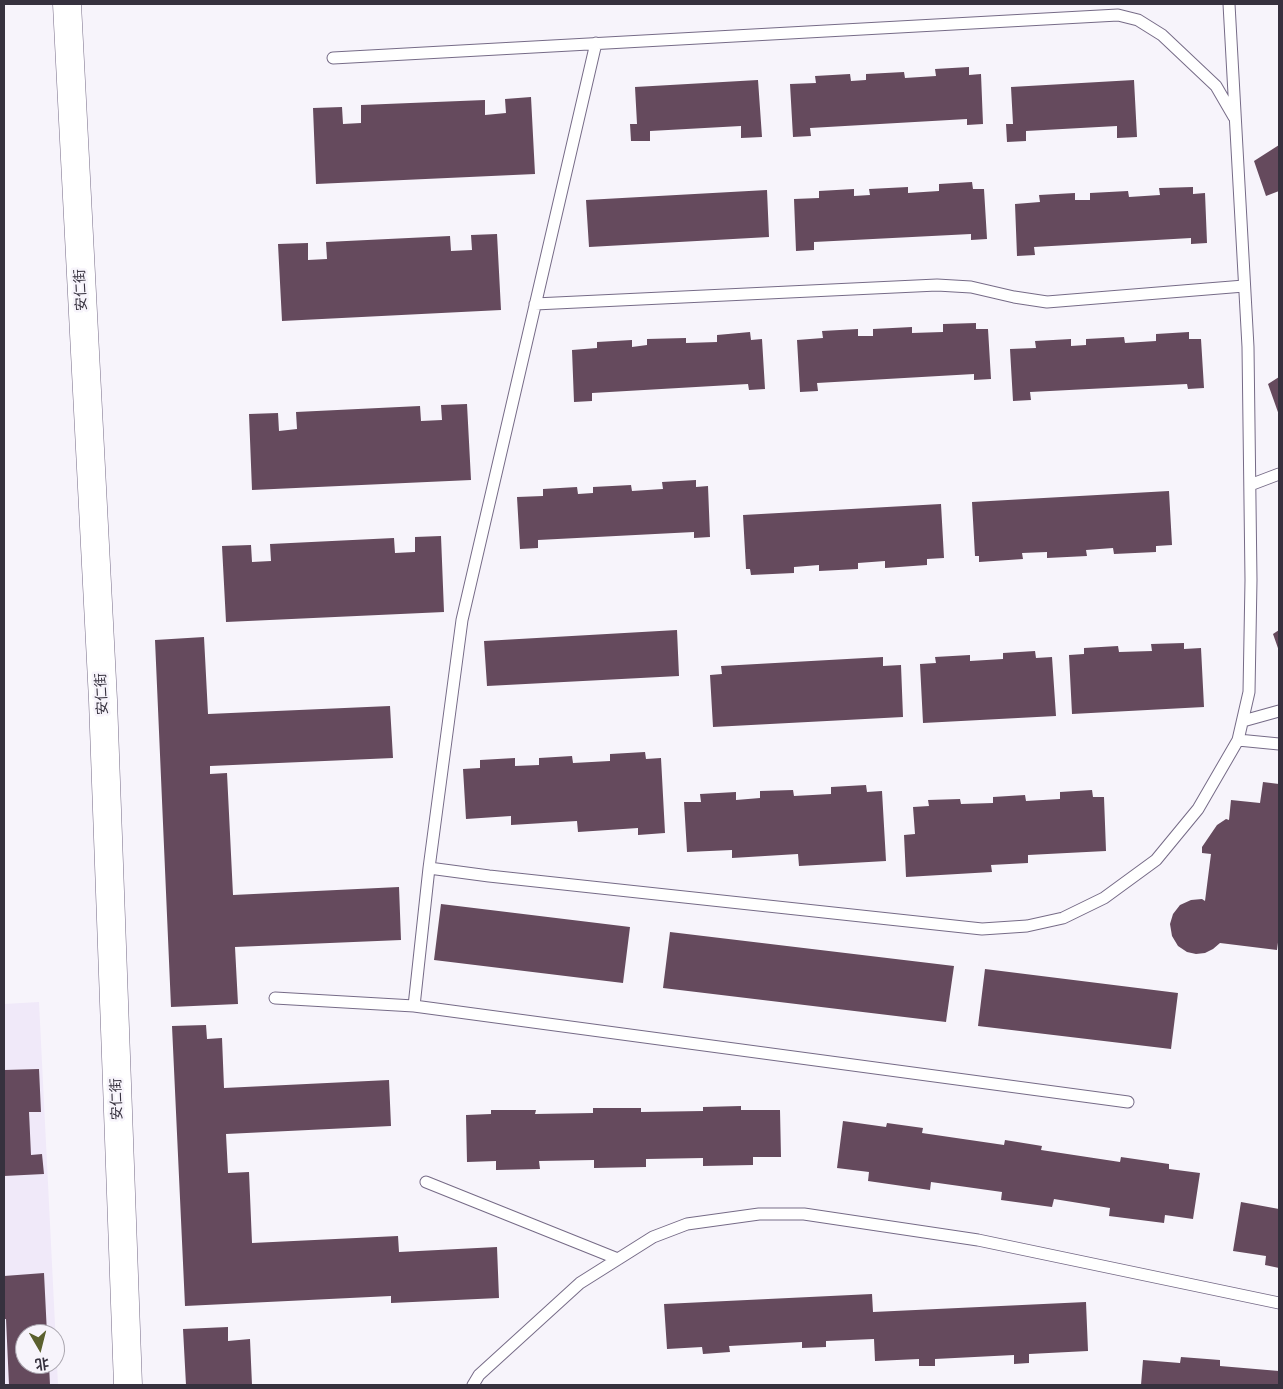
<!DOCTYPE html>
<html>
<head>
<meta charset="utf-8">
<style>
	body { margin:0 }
	#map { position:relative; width:1283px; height:1389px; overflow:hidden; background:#f7f4fb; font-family:"Source Sans 3","Noto Sans SC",sans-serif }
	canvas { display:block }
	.frame { position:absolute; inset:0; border:5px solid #36313e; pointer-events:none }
	.north { position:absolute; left:15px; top:1324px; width:50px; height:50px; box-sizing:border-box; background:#f7f4fb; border:1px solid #aaa6af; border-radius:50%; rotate:172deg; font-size:14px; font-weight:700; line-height:20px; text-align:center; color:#36313e }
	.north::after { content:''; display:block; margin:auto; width:18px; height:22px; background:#5b602e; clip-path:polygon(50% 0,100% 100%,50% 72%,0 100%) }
</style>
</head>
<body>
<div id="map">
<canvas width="1283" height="1389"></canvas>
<div class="frame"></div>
<div class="north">北</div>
</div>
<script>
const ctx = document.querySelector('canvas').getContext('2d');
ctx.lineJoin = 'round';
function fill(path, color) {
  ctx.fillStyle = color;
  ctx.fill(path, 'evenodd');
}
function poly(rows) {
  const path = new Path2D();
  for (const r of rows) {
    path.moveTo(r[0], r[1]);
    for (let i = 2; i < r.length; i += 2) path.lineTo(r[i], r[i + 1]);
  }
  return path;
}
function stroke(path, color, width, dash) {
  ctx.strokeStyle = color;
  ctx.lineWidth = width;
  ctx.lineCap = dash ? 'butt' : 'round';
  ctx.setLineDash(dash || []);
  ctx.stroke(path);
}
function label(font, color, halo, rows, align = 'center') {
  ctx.font = font + ' "Source Sans 3","Noto Sans SC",sans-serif';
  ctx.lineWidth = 5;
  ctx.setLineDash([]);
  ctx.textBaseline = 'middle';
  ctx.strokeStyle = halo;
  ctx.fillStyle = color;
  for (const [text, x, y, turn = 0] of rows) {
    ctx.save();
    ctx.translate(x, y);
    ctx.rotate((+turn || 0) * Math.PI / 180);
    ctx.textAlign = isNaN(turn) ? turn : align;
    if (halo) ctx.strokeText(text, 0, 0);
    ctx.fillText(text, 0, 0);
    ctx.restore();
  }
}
fill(poly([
	[39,1002,58,1385,4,1385,4,1004],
	[25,1334,55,1334,55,1364,25,1364]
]), '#f0e9f9');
fill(poly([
	[969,67,969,75,981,74,983,124,967,125,967,119,810,128,811,136,793,137,790,84,816,83,815,76,850,74,851,81,866,80,866,74,904,72,905,78,936,76,935,69],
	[758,80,762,137,741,138,741,126,650,131,650,141,631,141,630,124,637,124,635,87],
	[1134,80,1137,137,1117,138,1117,126,1026,131,1026,141,1007,142,1006,124,1013,124,1011,87],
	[531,97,535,174,316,184,313,108,342,107,343,124,361,123,361,105,485,100,485,115,506,113,505,99],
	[1279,145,1279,191,1266,196,1254,161],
	[972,182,973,189,984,189,987,239,971,240,971,234,814,242,814,250,796,251,794,199,819,198,819,191,854,189,854,196,870,195,869,189,908,187,908,193,939,191,939,184],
	[1193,187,1193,194,1205,193,1207,243,1191,244,1191,238,1034,247,1035,255,1017,256,1015,204,1040,202,1039,195,1075,193,1075,200,1090,200,1090,193,1128,191,1129,197,1160,195,1159,188],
	[767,190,769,237,589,247,586,200],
	[497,234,501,310,282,321,278,244,308,243,308,260,327,259,326,242,450,236,451,251,472,250,471,235],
	[976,323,976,329,988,329,991,379,974,380,974,374,817,383,818,391,800,392,797,340,823,338,822,331,858,329,858,336,873,336,873,329,912,327,912,333,943,332,943,324],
	[750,332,751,340,762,339,765,389,749,390,748,384,592,393,592,401,574,402,572,350,597,348,597,342,632,340,632,347,647,345,647,339,686,338,686,343,717,342,717,335],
	[1189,332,1189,339,1201,339,1204,388,1188,389,1187,384,1030,392,1031,400,1013,401,1010,349,1036,348,1035,341,1071,339,1071,346,1086,345,1086,339,1124,337,1125,343,1156,341,1156,334],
	[1279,377,1279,415,1268,384],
	[467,404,471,480,252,490,249,414,278,413,279,431,297,429,296,412,420,406,421,421,442,420,441,405],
	[696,480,696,487,708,486,710,537,694,538,694,532,538,540,538,548,520,549,517,497,543,496,543,489,577,487,578,494,593,493,593,487,631,485,632,491,663,489,662,482],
	[1169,491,1172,545,1156,546,1156,552,1114,554,1113,548,1086,550,1087,556,1047,558,1047,552,1022,553,1023,559,979,562,979,556,975,556,972,502],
	[941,504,944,558,927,559,927,565,885,568,885,561,858,563,858,569,819,571,819,565,794,567,794,573,751,575,750,569,746,569,743,515],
	[441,536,444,612,226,622,222,546,251,545,252,562,271,561,270,544,394,538,395,553,415,552,415,537],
	[677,630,679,676,487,686,484,641],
	[1279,630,1279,651,1273,634],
	[204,637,208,714,390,706,393,758,210,766,210,774,227,773,233,895,399,887,401,940,235,947,238,1004,171,1007,155,640],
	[1184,643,1184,649,1201,648,1204,707,1072,714,1069,655,1084,654,1084,648,1118,646,1119,652,1152,651,1151,644],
	[1035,651,1036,658,1052,657,1056,716,923,723,920,664,936,663,935,657,970,655,970,661,1003,659,1003,653],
	[883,657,883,666,901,665,903,717,713,727,710,675,722,674,721,666],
	[645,752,646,759,661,758,665,833,638,835,638,828,578,832,577,821,511,825,511,816,466,819,463,769,480,768,480,760,515,758,515,766,539,765,539,758,572,756,573,763,610,761,610,754],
	[1263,782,1279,784,1279,935,1277,950,1220,943,1213,949,1205,953,1196,954,1187,952,1178,946,1172,936,1170,924,1173,914,1180,905,1191,900,1202,899,1205,901,1211,854,1202,853,1202,847,1217,825,1226,819,1229,820,1231,800,1260,803],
	[866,785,867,792,882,791,886,861,799,866,798,854,732,858,732,850,687,852,684,802,701,802,700,794,736,792,736,800,760,798,760,791,793,790,794,796,831,794,831,787],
	[1092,790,1093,797,1104,797,1106,851,1028,855,1028,863,991,865,992,872,906,877,904,835,915,834,913,807,929,806,928,800,960,799,961,804,993,803,993,797,1025,795,1026,801,1060,799,1060,792],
	[441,904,630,927,623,983,434,960],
	[670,932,954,966,946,1022,663,988],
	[985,969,1178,993,1171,1049,978,1026],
	[206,1025,207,1039,222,1038,224,1088,389,1080,391,1126,226,1134,228,1173,249,1172,252,1243,398,1236,399,1252,497,1247,499,1298,391,1303,391,1296,185,1306,172,1026],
	[39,1069,41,1112,29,1112,31,1155,42,1154,44,1174,4,1176,4,1070],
	[741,1106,741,1110,780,1110,781,1157,753,1157,753,1165,703,1166,703,1158,646,1159,646,1167,594,1168,594,1160,539,1161,540,1169,496,1170,496,1161,467,1162,466,1115,491,1114,491,1110,536,1110,535,1114,593,1113,593,1108,641,1108,641,1112,703,1111,703,1107],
	[843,1121,886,1127,887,1123,923,1128,922,1133,1004,1145,1005,1140,1042,1146,1041,1150,1120,1162,1121,1157,1169,1164,1169,1169,1200,1173,1193,1219,1165,1215,1164,1223,1109,1216,1110,1208,1054,1199,1052,1207,1001,1200,1002,1192,931,1182,930,1190,868,1181,869,1172,837,1168],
	[1241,1202,1279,1209,1279,1268,1265,1265,1266,1256,1233,1251],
	[44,1273,47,1334,25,1334,25,1364,49,1364,50,1385,9,1385,6,1319,4,1319,4,1276],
	[872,1294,873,1312,1086,1302,1088,1351,1029,1354,1029,1363,1014,1364,1014,1355,935,1359,935,1366,919,1366,919,1359,875,1361,874,1339,826,1341,826,1347,802,1348,802,1342,729,1346,730,1352,703,1354,702,1347,667,1349,664,1304],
	[228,1327,228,1341,250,1339,252,1385,186,1385,183,1329],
	[1181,1357,1220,1360,1220,1366,1279,1371,1279,1385,1141,1385,1143,1360,1180,1363]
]), '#654a5d');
const lane = poly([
	[333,58,1118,15,1138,20,1162,35,1216,86,1234,117],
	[535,304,937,285,971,287,1014,297,1047,302,1244,286],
	[1250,485,1279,474],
	[1243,721,1279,711],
	[1238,740,1279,744],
	[429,868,489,876,982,929,1027,926,1063,918,1104,898,1156,860,1198,809,1238,740,1249,692,1251,580,1248,347,1229,4],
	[275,998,414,1006,1128,1102],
	[414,1006,429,868,462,620,596,43],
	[426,1182,618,1259],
	[473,1385,479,1375,580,1283,653,1237,687,1224,759,1214,804,1214,978,1240,1279,1303]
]);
const secondary = poly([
	[67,4,103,700,128,1385]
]);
stroke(lane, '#766b87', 13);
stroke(secondary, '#766b87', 29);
stroke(lane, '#fff', 11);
stroke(secondary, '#fff', 28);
label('14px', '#36313e', '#f7f4fb', [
	["安仁街",82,290,-93],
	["安仁街",103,694,-93],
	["安仁街",118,1099,-92]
]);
</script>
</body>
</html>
